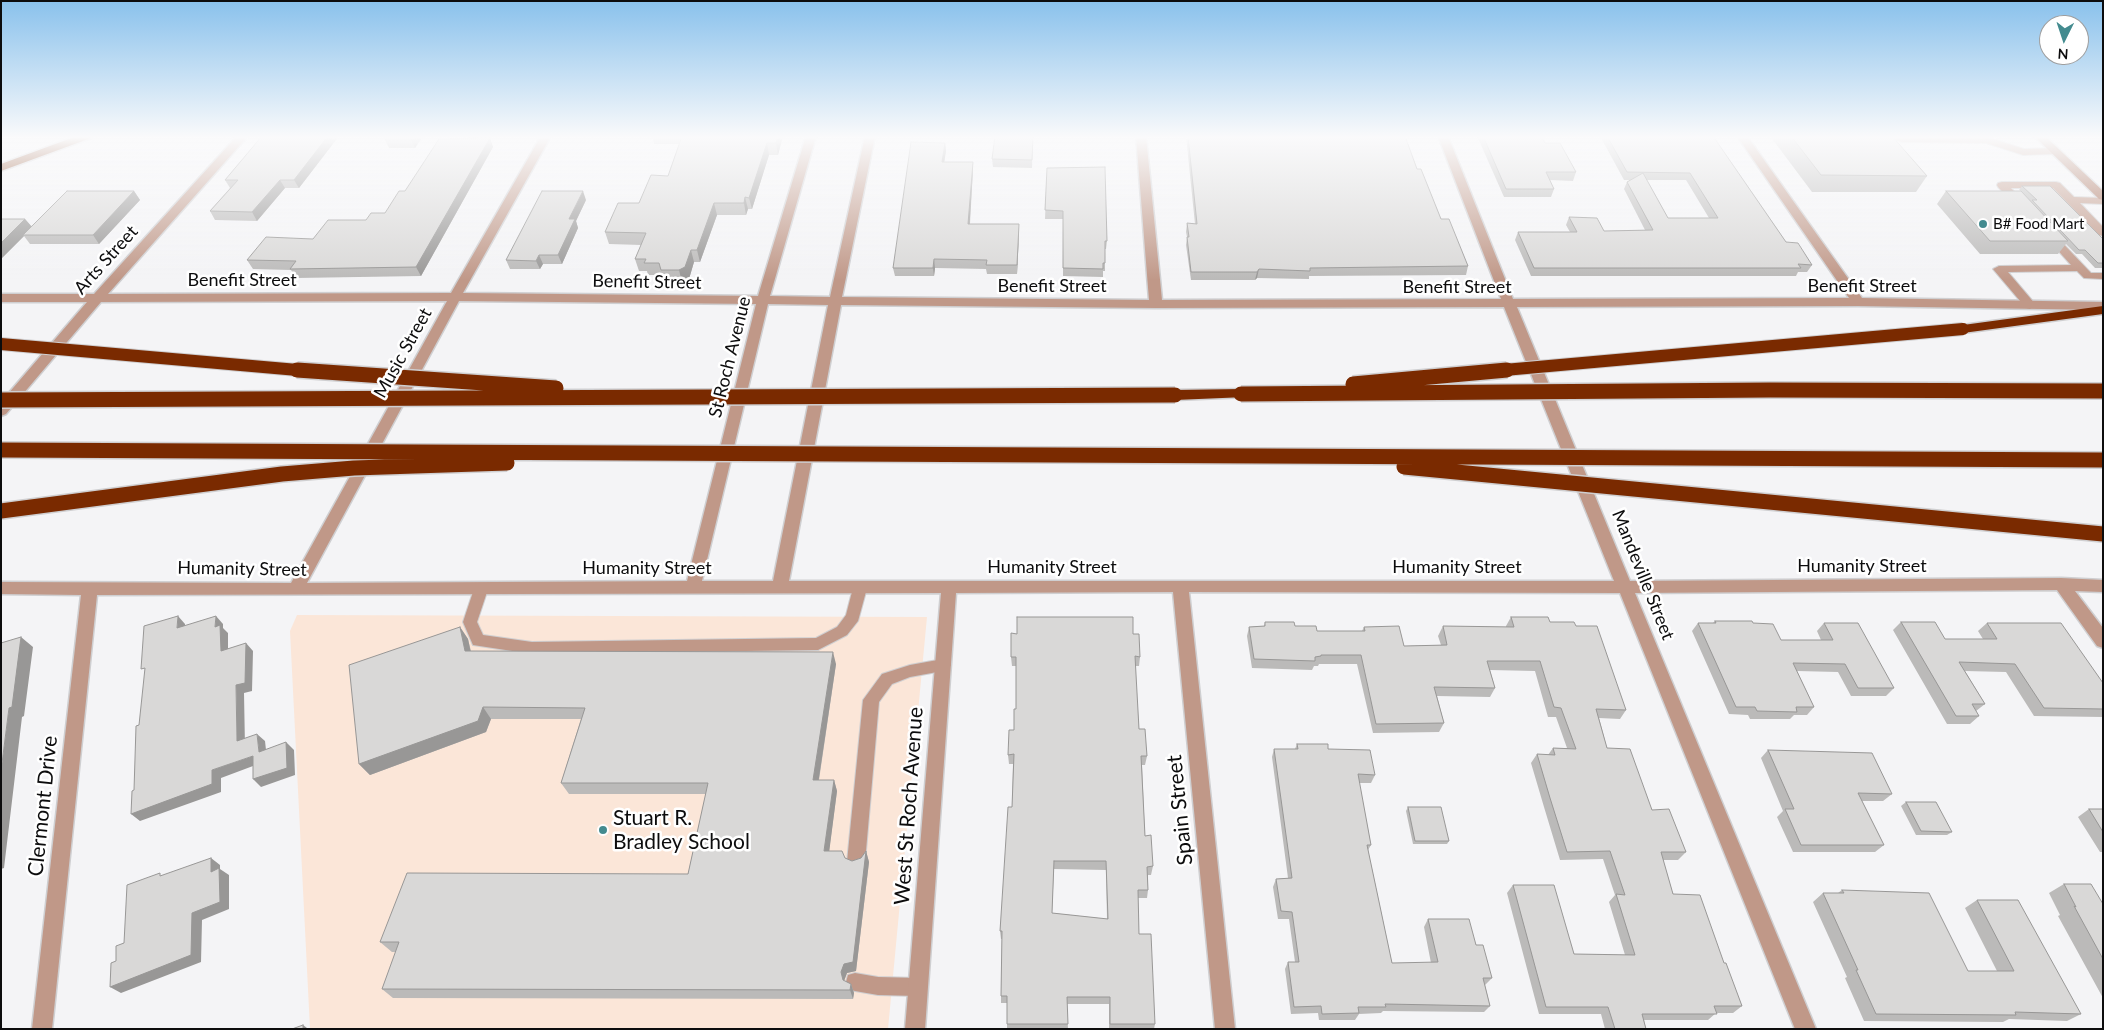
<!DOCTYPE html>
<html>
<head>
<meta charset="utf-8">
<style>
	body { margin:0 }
	#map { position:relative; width:2104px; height:1030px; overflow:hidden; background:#f4f4f6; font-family:Lato,sans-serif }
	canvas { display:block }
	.frame { position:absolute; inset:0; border:2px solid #0c0c0d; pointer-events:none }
	.north { position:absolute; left:2039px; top:15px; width:50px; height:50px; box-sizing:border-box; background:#fff; border:1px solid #9e9e9e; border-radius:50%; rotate:184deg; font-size:14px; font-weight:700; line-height:20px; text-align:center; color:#0c0c0d }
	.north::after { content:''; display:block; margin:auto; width:18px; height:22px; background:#438b8f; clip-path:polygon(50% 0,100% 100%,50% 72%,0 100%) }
</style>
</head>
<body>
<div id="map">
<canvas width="2104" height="1030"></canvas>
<div class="frame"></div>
<div class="north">N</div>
</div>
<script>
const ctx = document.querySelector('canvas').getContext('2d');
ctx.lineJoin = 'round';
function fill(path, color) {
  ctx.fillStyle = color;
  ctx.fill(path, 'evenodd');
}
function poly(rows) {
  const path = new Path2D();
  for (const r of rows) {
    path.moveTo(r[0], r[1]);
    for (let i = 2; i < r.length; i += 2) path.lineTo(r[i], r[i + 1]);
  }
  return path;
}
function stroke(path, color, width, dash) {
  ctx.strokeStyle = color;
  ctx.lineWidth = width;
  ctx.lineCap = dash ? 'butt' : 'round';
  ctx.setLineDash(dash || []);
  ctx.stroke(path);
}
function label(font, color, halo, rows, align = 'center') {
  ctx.font = font + ' Lato,sans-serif';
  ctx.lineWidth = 5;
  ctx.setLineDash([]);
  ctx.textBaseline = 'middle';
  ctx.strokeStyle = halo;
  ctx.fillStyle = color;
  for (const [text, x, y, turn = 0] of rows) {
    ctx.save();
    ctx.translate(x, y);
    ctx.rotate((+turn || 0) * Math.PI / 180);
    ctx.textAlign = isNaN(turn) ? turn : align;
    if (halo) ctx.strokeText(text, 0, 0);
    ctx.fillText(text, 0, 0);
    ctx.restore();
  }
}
fill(poly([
	[297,615,927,617,888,1029,310,1029,290,631]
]), '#fbe6d8');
const lane = poly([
	[1885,136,1987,137,2024,149,2055,148,2060,151,2055,154,2023,155,1986,143,1903,142,1887,138,1885,136],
	[2002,182,2056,182,2060,183,2074,197,2103,198,2103,204,2080,203,2103,227,2103,236,2099,235,2053,188,2011,188,2026,205,2021,208,2017,207,1998,187,1997,185,1998,183,2002,182],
	[2049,232,2053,233,2091,273,2103,273,2103,279,2084,278,2077,271,2008,272,2036,305,2030,309,2026,308,1993,269,1999,266,2071,265,2044,235,2049,232],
	[860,582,865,584,867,588,858,621,847,635,818,650,532,654,473,645,463,622,474,589,476,585,481,583,486,585,488,589,477,622,483,635,532,642,816,638,837,627,846,615,853,588,855,584,860,582],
	[943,659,948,660,951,665,948,670,910,677,892,684,879,702,865,862,862,868,856,870,850,868,847,862,863,700,882,674,910,665,943,659],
	[855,973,878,977,918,978,925,980,927,987,925,994,918,996,878,995,855,991,848,989,846,982,848,975,855,973]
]);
const street = poly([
	[237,136,248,136,108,294,451,293,541,136,551,136,463,293,758,296,806,136,816,136,770,296,830,297,865,136,875,136,842,297,1149,300,1136,136,1146,136,1162,300,1501,299,1438,136,1448,136,1513,299,1849,298,1737,136,1747,136,1862,298,2103,302,2103,310,1858,306,1517,307,1630,581,2061,578,2103,580,2103,592,2075,591,2103,628,2103,648,2097,646,2057,590,1635,593,1816,1029,1795,1029,1620,593,1189,592,1235,1029,1215,1029,1173,592,956,593,925,1029,905,1029,941,593,97,595,52,1029,32,1029,81,595,1,594,1,582,291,583,447,301,101,302,6,414,1,416,1,402,87,302,1,302,1,294,94,294,237,136],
	[459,301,756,304,687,581,307,583,459,301],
	[768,304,828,305,773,581,702,581,768,304],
	[841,305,1156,308,1504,307,1614,581,789,581,841,305]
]);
const secondary = poly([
	[2034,136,2045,136,2103,191,2103,200,2099,199,2034,136]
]);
const highway = poly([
	[77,136,92,136,91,138,1,171,1,164,77,136],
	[2103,306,2103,314,1963,333,1957,329,1963,325,2103,306],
	[1241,389,1246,391,1248,394,1246,397,1175,400,1170,398,1168,395,1170,392,1175,390,1241,389]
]);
stroke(lane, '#cfcfd1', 2);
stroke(street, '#cfcfd1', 3);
stroke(secondary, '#cfcfd1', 3);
stroke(highway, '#cfcfd1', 3);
fill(lane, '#c09888');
fill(street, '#c09888');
fill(secondary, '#a46a53');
fill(highway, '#7a2a00');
const highwayBridgeFar1 = poly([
	[1,344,309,371],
	[1493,371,1963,329]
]);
const highwayBridge = poly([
	[297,370,556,388],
	[1353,384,1507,370],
	[1241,394,1770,390,2103,391],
	[1,400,1175,395],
	[1,450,2103,460],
	[1404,467,2103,534],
	[1,511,282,474,354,468,507,463]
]);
stroke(highwayBridgeFar1, '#cfcfd1', 14, []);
stroke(highwayBridge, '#cfcfd1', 18, []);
stroke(highwayBridgeFar1, '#7a2a00', 12);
stroke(highwayBridge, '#7a2a00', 15);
fill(poly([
	[262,136,339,136,299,188,285,188,257,221,215,220,210,211,230,188,225,180],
	[423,136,415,148,389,148,385,140],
	[652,136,783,136,778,155,769,155,752,209,748,209,746,215,717,215,700,262,694,262,689,279,682,282,665,282,662,275,648,275,647,271,639,271,635,259,641,245,609,244,605,232,639,203,668,176,679,144,654,144],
	[1033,136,1032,168,993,167,992,159],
	[1186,136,1405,136,1417,169,1441,219,1468,266,1466,275,1309,276,1309,279,1257,278,1255,280,1191,280,1186,245,1187,237,1186,232,1187,223,1195,224],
	[1477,136,1541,136,1545,143,1576,172,1573,181,1550,180,1554,189,1551,197,1504,197],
	[1600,136,1713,136,1786,242,1812,265,1807,272,1798,272,1796,276,1531,276,1515,240,1518,232,1570,232,1566,225,1569,217,1604,231,1645,230,1624,189,1627,182,1631,180,1624,180],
	[1647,180,1686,180,1709,218,1668,218],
	[1770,136,1898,136,1895,140,1927,176,1916,192,1812,192],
	[490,138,493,147,421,276,296,278,291,270,253,269,247,260,313,239,385,213,405,191],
	[945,143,946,151,944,162,973,170,970,224,1019,233,1017,274,987,274,986,269,935,268,934,276,895,276,893,268],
	[1047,168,1107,241,1106,249,1105,249,1105,271,1103,271,1103,277,1063,276,1063,219,1045,219],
	[2022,186,2103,239,2103,268,2095,268,2082,254,2076,254,2066,244,2058,254,1980,254,1937,204,1946,191,2021,191,2019,190],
	[134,191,140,200,99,244,30,244,24,236,1,259,25,219,31,226],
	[586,200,576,221,578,228,562,264,543,264,540,269,510,269,506,260],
	[1511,617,1576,626,1626,710,1620,719,1599,718,1607,748,1652,810,1686,852,1678,860,1663,860,1673,894,1724,963,1742,1006,1733,1013,1716,1013,1708,1020,1644,1020,1646,1029,1605,1029,1601,1014,1539,1014,1507,893,1513,885,1574,954,1625,955,1609,902,1615,895,1603,859,1560,860,1544,807,1531,763,1537,754,1548,755,1553,748,1567,748,1556,717,1548,717,1535,671,1490,670,1495,688,1490,697,1437,696,1444,723,1439,732,1373,733,1357,664,1319,664,1318,666,1314,666,1312,670,1252,668,1247,636,1249,627,1264,626,1265,622,1295,626,1317,631,1362,631,1364,627,1404,646,1441,645,1438,636,1443,626,1506,627,1506,626],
	[1715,621,1753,623,1781,640,1821,640,1817,631,1824,623,1894,688,1886,696,1851,696,1838,672,1797,671,1814,707,1807,715,1794,715,1790,719,1750,719,1748,715,1729,714,1692,631,1698,623,1713,623],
	[1901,622,1945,639,1983,639,1978,631,1987,623,2103,683,2103,717,2034,716,2006,672,1965,671,1985,704,1976,711,1979,716,1970,724,1947,724,1893,630],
	[460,627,468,639,471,651,836,664,819,780,834,780,837,791,829,851,852,861,861,858,866,851,869,862,856,971,847,973,844,981,851,984,854,993,853,999,393,998,382,989,396,952,392,952,380,942,688,874,706,794,569,794,561,783,581,719,491,719,486,732,370,775,359,764],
	[1017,634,1133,634,1140,657,1139,666,1135,666,1139,729,1147,756,1145,765,1142,765,1145,836,1153,866,1151,875,1148,875,1148,890,1147,898,1138,898,1139,934,1155,1024,1154,1029,1109,1029,1109,1004,1067,1004,1068,1029,1007,1029,1007,1003,1001,1003,1001,996,1002,939,1001,939,1000,931,1012,807,1013,764,1009,764,1008,755,1014,730,1016,709,1016,666,1012,666,1011,657],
	[1054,869,1106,870,1107,919,1052,913],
	[1297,744,1328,749,1375,775,1371,783,1359,783,1371,845,1368,850,1392,963,1431,963,1424,927,1428,919,1476,945,1492,978,1485,985,1490,1006,1484,1012,1383,1011,1381,1013,1359,1014,1355,1020,1319,1020,1318,1013,1291,1014,1285,969,1288,962,1295,962,1289,919,1278,919,1273,887,1276,879,1288,878,1272,757,1274,749,1295,749],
	[1768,750,1892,794,1883,801,1862,801,1884,845,1875,852,1793,852,1777,817,1783,811,1761,758],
	[1906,802,1952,832,1947,835,1916,835,1901,806],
	[1408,807,1449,841,1447,844,1413,844,1406,811],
	[2089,809,2103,809,2103,852,2100,852,2078,817],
	[2064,884,2103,904,2103,998,2058,916,2060,915,2049,893],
	[1842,890,1968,971,1997,971,1965,908,1977,900,2081,1014,2067,1021,2009,1019,2003,1022,1864,1021,1845,978,1847,977,1813,902,1823,893,1838,893]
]), '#bbbab9');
fill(poly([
	[328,136,339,136,299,188,294,180],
	[414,136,423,136,415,148,411,140],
	[778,136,783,136,778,155,776,143],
	[490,138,493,147,421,276,416,267],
	[767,143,769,155,752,209,749,198],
	[945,143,946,151,943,170,942,162],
	[973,162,973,170,969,233,968,224],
	[280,180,285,188,257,221,252,212],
	[134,191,140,200,99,244,93,235],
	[583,191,586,200,576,221,578,228,562,264,558,255,569,219],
	[745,197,748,209,746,215,744,203],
	[714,203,717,215,700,262,697,250],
	[25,219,32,227,23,235,24,236,1,259,1,243],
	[1019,224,1019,233,1017,274,1017,265],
	[691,250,694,262,689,279,682,282,679,270],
	[539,255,543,264,540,269,536,261],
	[934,259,935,268,934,276,933,268],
	[1259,269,1257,278,1255,280,1257,272],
	[178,616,185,624,185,636,177,628],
	[216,616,223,624,223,628,228,633,228,658,221,651,215,627],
	[460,627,468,639,473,663,465,651],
	[21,637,33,647,24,716,22,717,4,868,1,869,1,771,9,708],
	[246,643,253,651,252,691,244,693,245,748,237,741,236,685],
	[833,652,836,664,817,791,813,780],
	[483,707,491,719,486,732,370,775,359,764],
	[257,734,265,741,267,759,259,752],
	[286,742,294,750,295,775,261,787,253,779],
	[253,756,261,763,221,778,221,792,140,821,131,814,212,770],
	[834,780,837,791,828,861,824,851],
	[866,851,869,862,856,971,847,973,844,981,843,980,841,972],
	[211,858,220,865,220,869,229,875,229,909,202,920,201,962,121,993,110,987,192,913,211,872],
	[851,984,854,993,853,999,850,990],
	[303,1025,307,1028,307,1029,303,1029]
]), '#989796');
const building = poly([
	[262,136,328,136,294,180,280,180,252,212,210,211,238,180,225,180,262,136],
	[388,136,414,136,411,140,385,140,388,136],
	[682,136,778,136,776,143,767,143,749,198,745,197,744,203,714,203,697,250,691,250,685,267,679,270,661,270,659,263,644,263,646,259,635,259,646,233,605,232,618,203,639,203,651,175,668,176,682,136],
	[995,136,1033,136,1032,160,992,159,995,136],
	[1188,136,1405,136,1417,169,1421,169,1441,219,1449,219,1468,266,1310,268,1310,271,1259,269,1257,272,1191,272,1187,237,1189,237,1187,223,1197,224,1188,136],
	[1483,136,1541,136,1545,143,1560,143,1576,172,1546,172,1554,189,1506,189,1483,136],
	[1607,136,1713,136,1786,242,1798,243,1812,265,1798,264,1801,268,1534,268,1518,232,1577,232,1569,217,1597,218,1604,231,1653,230,1627,182,1643,173,1668,218,1718,218,1690,173,1627,172,1607,136],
	[1791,136,1892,136,1927,176,1821,175,1791,136],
	[490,138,416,267,290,269,296,261,247,260,266,237,313,239,328,220,366,220,371,213,385,213,399,191,405,191,439,139,490,138],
	[911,142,945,143,942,162,973,162,968,224,1019,224,1017,265,986,265,987,260,934,259,933,268,893,268,911,142],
	[1105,167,1107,241,1105,241,1105,263,1103,263,1103,269,1063,268,1063,211,1045,210,1047,168,1105,167],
	[2022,186,2050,186,2103,239,2103,263,2098,263,2085,250,2079,250,2032,200,2037,200,2022,186],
	[67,191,134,191,93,235,23,235,67,191],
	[542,191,583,191,569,219,575,219,558,255,539,255,536,261,506,260,542,191],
	[1946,191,2021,191,2068,241,1990,241,1946,191],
	[1,219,25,219,1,243,1,219],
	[178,616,177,628,216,616,215,627,220,625,221,651,246,643,245,683,236,685,237,741,257,734,259,752,286,742,287,768,253,779,253,756,212,770,212,784,131,814,132,791,134,790,136,726,139,725,145,668,141,669,144,626,178,616],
	[1017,617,1133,617,1133,634,1139,634,1140,657,1135,656,1139,729,1145,729,1147,756,1141,756,1145,836,1151,835,1153,866,1147,867,1148,890,1138,890,1139,934,1151,934,1155,1024,1110,1024,1110,997,1067,997,1068,1024,1007,1024,1007,996,1001,996,1002,931,1000,931,1008,807,1012,807,1014,754,1008,755,1009,730,1014,730,1014,709,1016,709,1016,657,1011,657,1011,633,1017,634,1017,617],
	[1054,861,1106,861,1108,919,1052,913,1054,861],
	[1511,617,1548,617,1550,622,1574,622,1576,626,1597,626,1626,710,1596,709,1607,748,1630,749,1652,810,1669,809,1686,852,1661,852,1673,894,1700,895,1724,963,1726,963,1742,1006,1714,1006,1717,1014,1642,1014,1646,1029,1615,1029,1608,1007,1546,1007,1513,885,1554,885,1574,954,1635,955,1616,894,1625,895,1610,851,1567,852,1550,798,1537,754,1555,755,1553,748,1576,749,1561,708,1554,707,1540,661,1487,661,1495,688,1434,687,1444,723,1376,724,1361,655,1321,655,1321,656,1315,657,1315,661,1254,659,1249,627,1265,626,1265,622,1294,622,1295,626,1316,626,1317,631,1365,631,1364,627,1399,626,1404,646,1447,645,1443,626,1514,627,1511,617],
	[1715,621,1752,621,1753,623,1773,624,1781,640,1833,640,1824,623,1858,623,1894,688,1858,688,1845,664,1793,663,1814,707,1796,707,1797,712,1757,711,1755,707,1736,707,1698,623,1716,623,1715,621],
	[1901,622,1935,622,1945,639,1997,639,1987,623,2061,623,2103,683,2103,709,2044,708,2015,664,1959,662,1985,704,1972,704,1979,716,1956,716,1901,622],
	[460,627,465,651,833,652,813,780,834,780,824,851,842,851,845,858,852,861,861,858,866,851,853,962,844,964,841,972,843,980,851,984,850,990,382,989,399,942,380,942,407,873,688,874,708,783,561,783,585,708,483,707,478,721,359,764,349,665,460,627],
	[21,637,12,707,9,708,1,771,1,643,21,637],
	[1297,744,1328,744,1328,749,1370,750,1375,775,1358,774,1371,845,1367,845,1392,963,1438,962,1428,919,1469,919,1476,945,1483,945,1492,978,1483,978,1490,1006,1385,1004,1386,1007,1358,1007,1359,1013,1322,1014,1321,1006,1294,1007,1288,962,1299,962,1292,912,1281,911,1276,879,1292,878,1274,749,1298,749,1297,744],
	[1768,750,1872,753,1892,794,1858,793,1884,845,1801,845,1785,809,1794,809,1768,750],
	[1906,802,1936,802,1952,832,1921,831,1906,802],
	[1408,807,1441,807,1449,841,1415,841,1408,807],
	[2089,809,2103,809,2103,832,2089,809],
	[211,858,211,872,219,868,220,902,192,913,191,955,110,987,111,963,116,961,116,946,124,943,127,885,160,873,160,876,211,858],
	[2064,884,2091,884,2103,904,2103,959,2074,906,2076,907,2064,884],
	[1842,890,1929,893,1968,971,2014,971,1977,900,2018,900,2081,1014,2015,1012,2016,1015,1876,1014,1856,970,1858,970,1823,893,1844,893,1842,890],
	[303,1025,303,1029,292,1029,303,1025]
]);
fill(building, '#d9d8d7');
stroke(building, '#989796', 1);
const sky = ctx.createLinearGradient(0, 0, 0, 280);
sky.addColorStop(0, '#89c1ec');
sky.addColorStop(0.49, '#fafafb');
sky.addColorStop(1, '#fafafb00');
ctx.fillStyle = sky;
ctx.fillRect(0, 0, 2104, 280);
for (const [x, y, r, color] of [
	[1983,224,5,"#438b8f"],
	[603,830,5,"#438b8f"]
]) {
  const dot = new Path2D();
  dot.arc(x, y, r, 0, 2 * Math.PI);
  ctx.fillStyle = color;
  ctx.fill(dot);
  stroke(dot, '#fff', 2);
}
label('15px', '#0c0c0d', '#fff', [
	["B# Food Mart",1993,224]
], 'left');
label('18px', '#0c0c0d', '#fff', [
	["Arts Street",106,260,-48],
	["Benefit Street",242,280],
	["Benefit Street",647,282,1],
	["Benefit Street",1052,286],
	["Benefit Street",1862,286],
	["Benefit Street",1457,287],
	["Music Street",403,353,-61],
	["St Roch Avenue",730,357,-76],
	["Humanity Street",1862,566],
	["Humanity Street",1052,567],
	["Humanity Street",1457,567],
	["Humanity Street",647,568],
	["Humanity Street",242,569,1],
	["Mandeville Street",1643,575,68]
]);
label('21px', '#0c0c0d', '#fff', [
	["Clermont Drive",43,806,-84],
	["West St Roch Avenue",909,806,-86],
	["Spain Street",1180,810,-96]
]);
label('21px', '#0c0c0d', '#fff', [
	["Stuart R.",613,818],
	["Bradley School",613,842]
], 'left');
</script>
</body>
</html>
